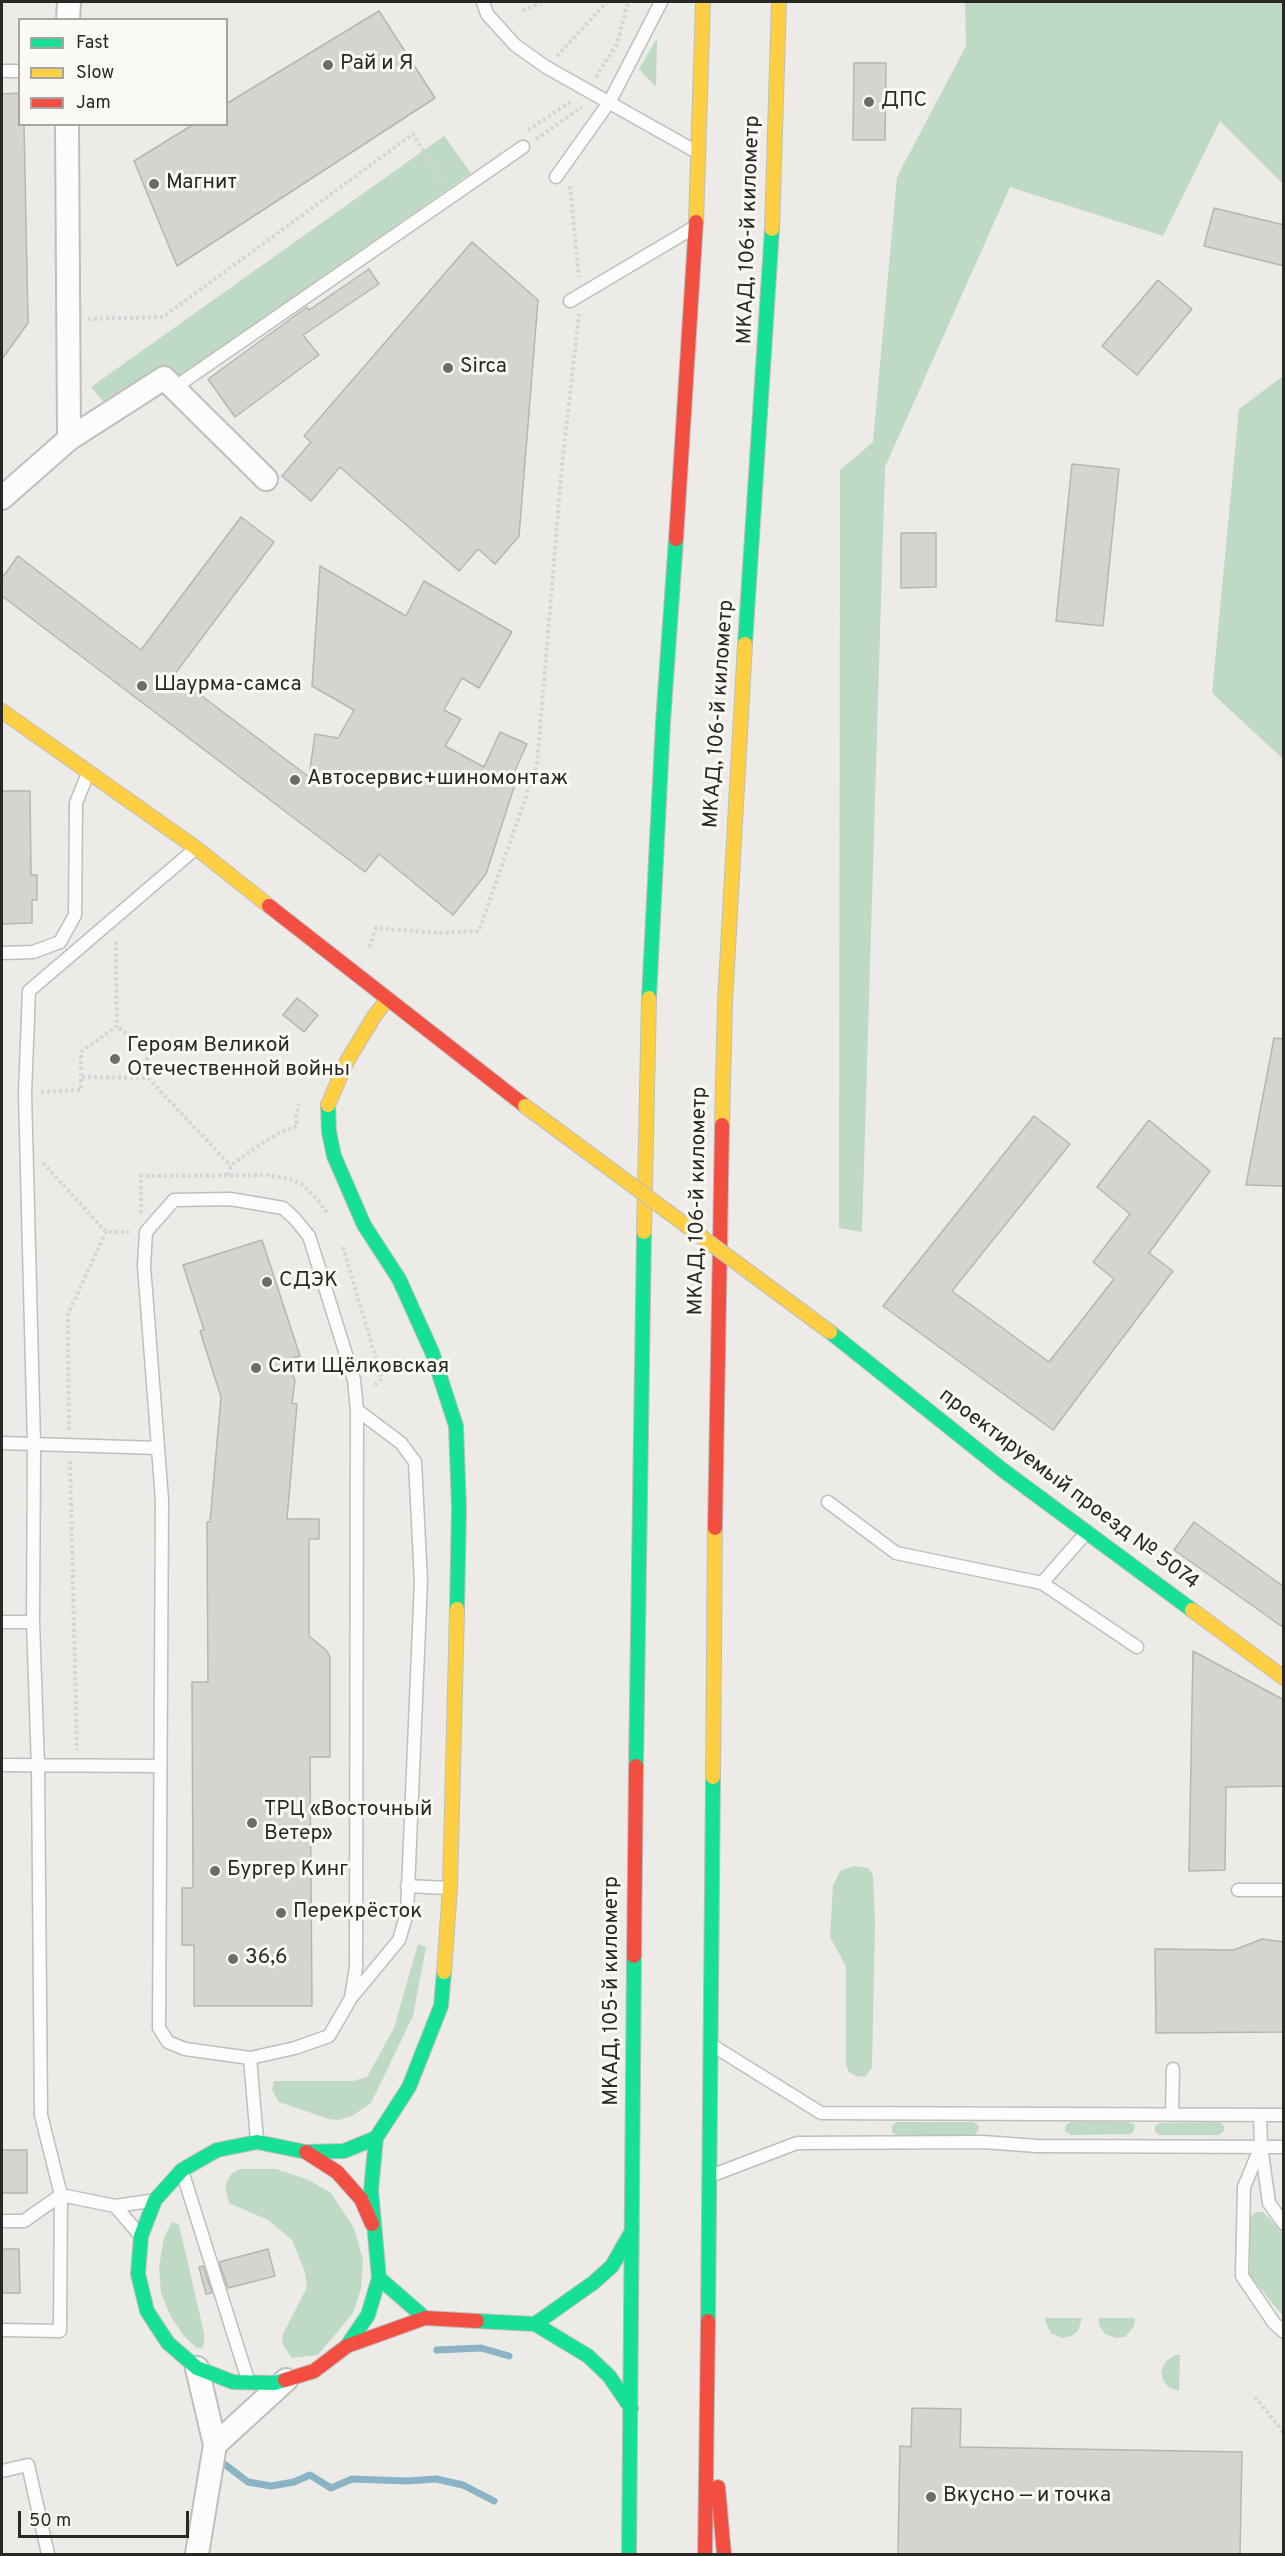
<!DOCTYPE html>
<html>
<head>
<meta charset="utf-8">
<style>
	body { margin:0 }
	#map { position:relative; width:1285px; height:2556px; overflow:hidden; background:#ecebe7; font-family:Overpass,sans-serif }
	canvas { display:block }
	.frame { position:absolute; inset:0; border:3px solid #292825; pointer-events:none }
	.legend { position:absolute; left:18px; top:18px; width:210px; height:108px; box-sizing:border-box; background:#fbf9f3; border:2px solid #a7a5a1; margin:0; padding:8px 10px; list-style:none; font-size:18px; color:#292825 }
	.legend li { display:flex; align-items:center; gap:12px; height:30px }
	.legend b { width:30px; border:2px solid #a7a5a1 }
	.scale { position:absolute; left:18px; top:2511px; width:171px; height:27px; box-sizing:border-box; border:3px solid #292825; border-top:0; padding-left:8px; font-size:18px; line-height:21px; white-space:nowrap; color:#292825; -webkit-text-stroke:4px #fbf9f3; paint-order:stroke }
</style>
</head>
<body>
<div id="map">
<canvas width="1285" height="2556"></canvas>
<div class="frame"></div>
<ul class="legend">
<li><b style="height:8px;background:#16e098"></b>Fast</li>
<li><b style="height:8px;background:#ffcf43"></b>Slow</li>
<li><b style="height:8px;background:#f24e42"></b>Jam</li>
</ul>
<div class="scale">50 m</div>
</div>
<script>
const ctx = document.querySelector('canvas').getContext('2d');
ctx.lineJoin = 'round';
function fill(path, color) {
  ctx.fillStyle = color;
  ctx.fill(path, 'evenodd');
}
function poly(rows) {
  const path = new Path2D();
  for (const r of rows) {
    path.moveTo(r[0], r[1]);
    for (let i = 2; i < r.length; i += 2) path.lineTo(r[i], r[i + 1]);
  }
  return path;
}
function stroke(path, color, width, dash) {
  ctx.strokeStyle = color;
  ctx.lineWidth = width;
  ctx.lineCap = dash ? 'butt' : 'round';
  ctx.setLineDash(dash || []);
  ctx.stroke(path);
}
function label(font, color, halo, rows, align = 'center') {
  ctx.font = font + ' Overpass,sans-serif';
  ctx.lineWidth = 6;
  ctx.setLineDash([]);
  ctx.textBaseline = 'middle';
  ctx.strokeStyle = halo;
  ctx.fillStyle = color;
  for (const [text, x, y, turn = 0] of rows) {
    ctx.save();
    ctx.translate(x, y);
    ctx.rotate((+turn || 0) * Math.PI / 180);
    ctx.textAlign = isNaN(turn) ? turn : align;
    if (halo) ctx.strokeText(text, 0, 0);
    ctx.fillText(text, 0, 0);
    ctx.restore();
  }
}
fill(poly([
	[965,2,1283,2,1283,184,1220,121,1163,236,1010,187,885,467,862,1232,839,1228,840,470,873,442,897,177,966,46],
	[657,38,656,87,639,69],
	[444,136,471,173,176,379,108,407,91,387],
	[1283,376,1283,759,1212,693,1239,409],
	[854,1866,868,1868,873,1875,875,1923,872,2068,865,2077,856,2076,849,2072,846,2065,846,1967,830,1937,833,1886,840,1871],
	[418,1944,426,1947,413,2016,371,2103,352,2116,338,2120,329,2119,279,2102,272,2090,274,2081,353,2081,367,2077,394,2028],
	[897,2122,973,2122,979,2126,978,2131,974,2135,897,2135,892,2132,892,2126],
	[1071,2122,1129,2122,1135,2125,1134,2131,1130,2134,1071,2135,1065,2131,1066,2125],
	[1219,2122,1224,2126,1224,2131,1219,2135,1160,2135,1155,2132,1155,2126,1160,2123],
	[240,2169,276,2169,307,2179,331,2193,354,2228,363,2260,361,2289,353,2313,318,2355,292,2358,282,2343,283,2334,307,2287,305,2272,292,2240,268,2220,229,2203,225,2186,231,2174],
	[1256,2212,1263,2212,1283,2233,1283,2316,1250,2276,1250,2217],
	[172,2222,179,2225,204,2333,204,2344,202,2348,197,2348,184,2336,170,2315,161,2293,159,2267,164,2237],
	[1045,2318,1082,2318,1078,2331,1071,2336,1062,2338,1051,2333,1046,2324],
	[1099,2318,1135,2318,1134,2326,1125,2337,1116,2338,1105,2334,1099,2325],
	[1175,2355,1180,2355,1179,2391,1168,2387,1163,2380,1161,2371,1166,2361]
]), '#bed9c4');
stroke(poly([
	[437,2350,481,2348,509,2356],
	[223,2463,248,2482,271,2486,294,2482,310,2475,331,2488,352,2479,407,2481,436,2479,463,2485,494,2501]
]), '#8ab4c5', 7);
const building = poly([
	[379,11,435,98,177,266,134,161,194,124,226,124,226,104,379,11],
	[854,63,886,63,885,140,853,140,854,63],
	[20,93,20,124,24,124,28,323,2,359,2,94,20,93],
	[1214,208,1284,225,1284,266,1204,246,1214,208],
	[472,242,538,300,519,536,495,564,478,549,459,571,340,467,311,501,282,476,311,442,304,436,472,242],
	[369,269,379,284,303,335,319,355,235,417,208,379,307,307,309,310,369,269],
	[1158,280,1192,309,1137,375,1102,346,1158,280],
	[1072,464,1119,469,1103,626,1056,621,1072,464],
	[241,517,274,542,174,675,309,777,315,734,338,738,354,710,312,686,320,566,406,616,424,581,512,632,479,688,462,678,444,710,461,719,445,746,484,767,500,732,527,744,510,782,515,784,486,874,453,915,379,854,365,872,2,596,2,578,18,556,141,650,241,517],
	[901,533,936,533,936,587,901,588,901,533],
	[2,791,30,791,31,875,37,875,37,900,32,900,32,923,2,924,2,791],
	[297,998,318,1015,304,1032,283,1015,297,998],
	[1274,1038,1284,1039,1284,1186,1246,1185,1274,1038],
	[1034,1116,1070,1144,952,1291,1049,1362,1114,1279,1093,1262,1130,1214,1097,1187,1149,1120,1210,1171,1149,1253,1173,1271,1053,1430,883,1306,1034,1116],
	[262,1240,300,1356,288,1360,295,1381,292,1403,297,1404,287,1519,319,1519,319,1539,309,1539,309,1636,327,1651,330,1657,330,1757,310,1757,312,2006,194,2006,194,1945,182,1945,182,1888,193,1888,192,1682,208,1682,207,1522,210,1522,221,1397,200,1331,204,1330,183,1265,262,1240],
	[1194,1522,1284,1587,1284,1628,1174,1550,1194,1522],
	[1193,1651,1284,1700,1284,1786,1226,1787,1225,1870,1189,1871,1193,1651],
	[1262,1939,1284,1942,1284,2032,1156,2033,1155,1949,1234,1950,1262,1939],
	[2,2150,27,2150,27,2193,2,2193,2,2150],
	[2,2249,19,2249,20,2293,2,2293,2,2249],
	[268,2249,275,2276,228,2288,219,2262,268,2249],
	[203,2266,212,2293,206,2294,199,2267,203,2266],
	[912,2408,961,2409,960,2447,1242,2452,1240,2554,898,2554,900,2446,911,2447,912,2408]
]);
fill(building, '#d4d4d0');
stroke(building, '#b6b5b2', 1.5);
const lane = poly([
	[483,2,487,14,515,45,546,67,695,151],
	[2,71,20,71],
	[556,177,610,101,661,2],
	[570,301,693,228],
	[174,388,523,147],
	[2,953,33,952,60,942,75,915,76,803,88,773],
	[2,1443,158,1448],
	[828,1502,896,1553,1042,1583],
	[1086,1533,1042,1583,1137,1647],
	[2,1622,33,1622],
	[2,1765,159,1766],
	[407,1886,448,1888],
	[1238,1890,1284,1890],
	[351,1998,356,1967,357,1410,354,1380,309,1236,294,1218,283,1208,230,1199,174,1200,146,1232,144,1266,162,1500,159,2028,168,2042,185,2049,250,2058,295,2048,329,2036,351,1998,399,1940,407,1913,421,1581,415,1462,401,1443,357,1410],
	[715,2047,821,2113,1284,2115],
	[250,2058,257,2140],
	[1172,2115,1173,2069],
	[1260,2115,1261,2146,1244,2187,1242,2276,1274,2323,1284,2332],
	[1261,2146,1269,2203,1284,2224],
	[183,2174,248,2380],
	[713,2175,797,2143,983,2142,1037,2146,1284,2147],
	[150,2201,115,2206,61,2195,41,2115,38,1766,33,1622,34,1443,25,1093,29,991,195,849],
	[115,2206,140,2235],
	[2,2221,24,2221,61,2195,60,2331,2,2330],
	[2,2471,28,2465,48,2554]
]);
const street = poly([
	[68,20,69,2],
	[67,124,69,439],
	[2,498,69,439,164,378,266,479],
	[215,2445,286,2380],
	[197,2554,215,2445,197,2368]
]);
const fast = poly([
	[745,644,772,229],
	[649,998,663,722,676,539],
	[328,1105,329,1132,334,1156,364,1225,399,1279,432,1352,456,1426,459,1508,457,1609],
	[830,1332,1004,1471,1192,1610],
	[636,1766,644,1232],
	[379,2278,425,2318],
	[477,2321,535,2324,588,2356,609,2376,631,2408],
	[708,2321,713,1777],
	[535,2324,593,2283,612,2266,632,2231],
	[347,2346,368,2315,379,2278,371,2190,376,2138,409,2087,441,2006,444,1972],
	[285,2380,274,2383,233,2382,197,2368,168,2343,147,2311,138,2274,141,2236,155,2200,182,2170,217,2150,257,2142,306,2152,344,2151,376,2138],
	[629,2554,634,1956]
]);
const slow = poly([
	[696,222,703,2],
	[772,229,779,2],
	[2,711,196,848,269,906],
	[328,1105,346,1063,375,1015,387,1000],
	[722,1125,725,1002,745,644],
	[644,1232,649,998],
	[1192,1610,1284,1678],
	[713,1777,715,1528],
	[444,1972,450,1888,457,1609]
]);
const jam = poly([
	[676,539,696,222],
	[269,906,525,1106],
	[715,1528,722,1125],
	[634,1956,636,1766],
	[306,2152,337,2172,361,2199,372,2224],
	[285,2380,314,2371,347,2346,425,2318,477,2321],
	[718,2487,724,2554],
	[705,2554,708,2321]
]);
stroke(lane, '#bfbebc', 15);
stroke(street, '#bfbebc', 26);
stroke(fast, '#bfbebc', 16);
stroke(slow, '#bfbebc', 16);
stroke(jam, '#bfbebc', 16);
stroke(poly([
	[523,11,542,2],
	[557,56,607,2],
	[596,77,617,44,628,2],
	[528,130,572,101],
	[536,139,582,107],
	[570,186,579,277],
	[88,319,163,317,413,134,443,184],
	[369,947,376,928,438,933,479,931,537,765,562,465,579,314],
	[82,1077,148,1078,147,1051,117,1026],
	[148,1078,231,1166],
	[41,1092,81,1090,81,1052,117,1026,116,939],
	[43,1163,106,1232,129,1232],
	[227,1175,231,1166,246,1154,277,1134,297,1126,296,1115,299,1104],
	[141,1213,141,1176,268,1175,290,1179,303,1185,317,1199,327,1213],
	[343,1247,382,1379,372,1387],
	[69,1430,68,1314,106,1232],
	[70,1461,77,1750],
	[1255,2397,1284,2433]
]), '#d5d5d3', 4, [3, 3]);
stroke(lane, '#fcfcfb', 12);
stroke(street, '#fcfcfb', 22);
stroke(fast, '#16e098', 14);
stroke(slow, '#ffcf43', 14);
stroke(jam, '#f24e42', 14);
const slowBridge = poly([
	[525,1106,830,1332]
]);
stroke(slowBridge, '#bfbebc', 16, []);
stroke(slowBridge, '#ffcf43', 14);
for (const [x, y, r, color] of [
	[328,65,6,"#6d6c69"],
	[869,102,6,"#6d6c69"],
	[154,184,6,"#6d6c69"],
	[448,368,6,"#6d6c69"],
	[142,686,6,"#6d6c69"],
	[295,780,6,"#6d6c69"],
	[115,1059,6,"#6d6c69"],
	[267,1282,6,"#6d6c69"],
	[256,1368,6,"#6d6c69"],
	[252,1823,6,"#6d6c69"],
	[215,1871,6,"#6d6c69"],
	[281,1913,6,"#6d6c69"],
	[233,1959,6,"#6d6c69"],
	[931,2497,6,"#6d6c69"]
]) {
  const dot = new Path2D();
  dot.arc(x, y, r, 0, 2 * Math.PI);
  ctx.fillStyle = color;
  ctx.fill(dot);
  stroke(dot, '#fbf9f3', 2);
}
label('21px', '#292825', '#fbf9f3', [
	["Рай и Я",340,65],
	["ДПС",881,102],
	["Магнит",166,184],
	["Sirca",460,368],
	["Шаурма-самса",154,686],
	["Автосервис+шиномонтаж",307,780],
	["Героям Великой",127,1047],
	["Отечественной войны",127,1071],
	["СДЭК",279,1282],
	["Сити Щёлковская",268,1368],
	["ТРЦ «Восточный",264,1811],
	["Ветер»",264,1835],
	["Бургер Кинг",227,1871],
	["Перекрёсток",293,1913],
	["36,6",245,1959],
	["Вкусно — и точка",943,2497]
], 'left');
label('21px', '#292825', '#fbf9f3', [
	["МКАД, 106-й километр",750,230,-88],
	["МКАД, 106-й километр",720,714,-86],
	["МКАД, 106-й километр",699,1201,-89],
	["проектируемый проезд № 5074",1068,1490,37],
	["МКАД, 105-й километр",613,1991,-90]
]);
</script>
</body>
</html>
